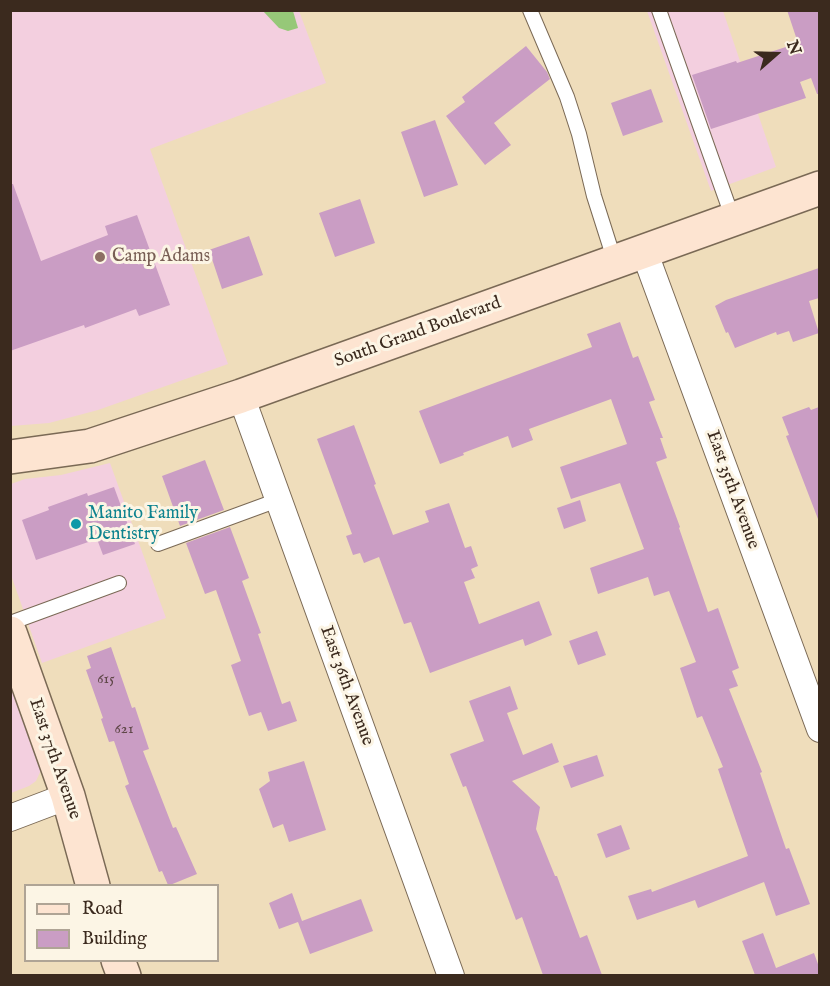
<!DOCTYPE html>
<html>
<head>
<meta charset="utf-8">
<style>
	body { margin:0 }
	#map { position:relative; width:830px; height:986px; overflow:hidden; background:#efddbb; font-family:"IM FELL English",serif }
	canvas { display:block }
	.frame { position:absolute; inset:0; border:12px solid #3b2a1e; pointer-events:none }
	.legend { position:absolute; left:24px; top:884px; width:195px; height:78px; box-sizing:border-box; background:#fcf5e5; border:2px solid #afa495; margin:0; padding:8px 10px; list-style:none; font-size:18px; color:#3b2a1e }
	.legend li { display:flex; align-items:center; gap:12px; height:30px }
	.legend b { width:30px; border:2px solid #afa495 }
	.north { position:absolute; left:746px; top:24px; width:60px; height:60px; -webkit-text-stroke:4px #fcf5e5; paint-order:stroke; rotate:70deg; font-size:16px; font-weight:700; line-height:24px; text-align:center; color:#3b2a1e }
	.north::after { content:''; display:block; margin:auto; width:21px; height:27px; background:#3b2a1e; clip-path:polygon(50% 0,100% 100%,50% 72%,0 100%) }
</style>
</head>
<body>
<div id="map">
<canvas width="830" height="986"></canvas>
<div class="frame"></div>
<ul class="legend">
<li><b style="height:8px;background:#fde4d1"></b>Road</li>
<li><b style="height:16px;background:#ca9dc4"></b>Building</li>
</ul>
<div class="north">N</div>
</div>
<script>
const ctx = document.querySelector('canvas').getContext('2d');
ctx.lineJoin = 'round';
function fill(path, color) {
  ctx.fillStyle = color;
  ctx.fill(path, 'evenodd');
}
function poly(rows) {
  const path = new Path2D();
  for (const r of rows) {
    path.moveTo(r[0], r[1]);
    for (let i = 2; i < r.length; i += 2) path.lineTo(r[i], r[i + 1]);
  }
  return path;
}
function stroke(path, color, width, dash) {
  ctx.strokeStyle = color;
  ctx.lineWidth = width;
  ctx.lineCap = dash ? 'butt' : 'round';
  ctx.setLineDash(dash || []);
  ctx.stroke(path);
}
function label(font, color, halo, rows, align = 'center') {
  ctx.font = font + ' "IM FELL English",serif';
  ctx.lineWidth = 6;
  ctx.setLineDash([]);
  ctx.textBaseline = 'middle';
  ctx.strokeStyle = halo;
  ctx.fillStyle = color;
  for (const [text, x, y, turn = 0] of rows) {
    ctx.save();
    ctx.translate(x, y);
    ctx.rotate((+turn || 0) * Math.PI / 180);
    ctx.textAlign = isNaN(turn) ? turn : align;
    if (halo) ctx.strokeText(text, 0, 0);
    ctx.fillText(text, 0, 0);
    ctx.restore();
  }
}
fill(poly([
	[11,11,299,11,326,83,150,149,228,364,98,410,49,423,11,426],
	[647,11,723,11,776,167,711,191],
	[110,463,166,618,42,663,11,575,11,484,25,479,61,475],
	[10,677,41,759,41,770,36,781,29,786,11,793]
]), '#f3cfdf');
fill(poly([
	[263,11,293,11,298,28,288,31,279,28]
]), '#96c878');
fill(poly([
	[787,10,819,10,819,94,817,94,811,78,800,82,806,98,711,129,692,75,736,61,737,63,798,43],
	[526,46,547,72,550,79,494,123,511,145,485,165,446,116,465,102,462,97],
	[651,89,663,122,623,136,611,103],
	[435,120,458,185,424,197,401,132],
	[10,184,13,184,41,261,108,235,105,226,137,215,170,305,139,316,136,309,85,328,84,325,10,351],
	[360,199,375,243,335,257,319,213],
	[249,236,263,275,222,289,209,250],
	[819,268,819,298,809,301,819,333,793,342,789,331,777,335,776,332,735,348,728,332,726,333,715,306,726,300],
	[620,322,633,358,638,356,655,400,649,402,663,438,660,438,667,458,656,462,680,527,679,528,708,612,718,608,739,668,732,671,738,686,729,689,762,772,760,773,786,849,789,848,810,904,776,916,764,882,698,908,695,900,637,920,628,896,651,889,652,892,748,856,718,769,723,767,702,716,697,718,680,668,696,662,669,591,654,596,648,577,598,594,590,568,644,549,620,483,571,499,560,467,627,444,611,399,529,429,533,440,512,448,508,436,463,453,464,455,440,464,419,411,592,347,587,334],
	[809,407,811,410,819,407,819,519,818,519,786,436,789,435,782,417],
	[354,425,376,484,374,485,393,535,429,522,425,511,449,503,465,548,471,546,478,566,471,569,475,578,464,582,479,624,539,601,552,635,525,646,523,639,430,673,411,622,404,624,379,557,364,563,360,553,353,555,346,536,352,534,317,439],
	[205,460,224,510,180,526,162,476],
	[114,487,135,544,103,555,97,539,36,560,22,520,49,510,48,507,87,493,88,496],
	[580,500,586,521,564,529,557,508],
	[230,527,249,578,242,581,261,633,258,634,282,704,290,701,297,721,268,731,261,712,249,716,231,665,241,661,216,590,205,594,186,543],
	[597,631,606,655,578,665,569,641],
	[111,647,132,708,135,707,149,749,143,751,173,828,176,827,197,874,170,885,168,885,162,871,159,872,125,786,129,784,114,741,109,742,101,719,103,718,86,670,91,668,87,656],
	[510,686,518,709,507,713,523,755,552,743,559,762,512,781,540,807,536,829,555,876,557,876,580,938,587,935,602,975,543,975,522,917,516,920,466,786,463,787,450,754,484,741,469,701],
	[597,755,604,776,571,788,563,766],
	[304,761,326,830,289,842,283,824,273,828,259,789,270,781,268,772],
	[621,825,630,849,606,858,597,834],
	[292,893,302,921,361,899,373,931,310,954,298,922,279,929,269,903],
	[763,933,776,968,814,953,819,967,819,975,755,975,742,941]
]), '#ca9dc4');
const lane = poly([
	[530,10,567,97,579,134,594,196,615,262],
	[659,10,733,219],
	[158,544,278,500],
	[10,623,119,583]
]);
const street = poly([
	[644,251,820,729],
	[241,396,451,976],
	[10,818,68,796]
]);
const secondary = poly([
	[10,457,90,446,241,396,820,188],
	[10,633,68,796,93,886],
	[118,960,124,976]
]);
stroke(lane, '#7a6955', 16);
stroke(street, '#7a6955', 28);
stroke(secondary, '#7a6955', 36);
stroke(lane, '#fff', 14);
stroke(street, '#fff', 26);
stroke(secondary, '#fde4d1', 33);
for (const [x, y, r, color] of [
	[100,257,6,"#8d6e63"],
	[76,524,6,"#0f9aa8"]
]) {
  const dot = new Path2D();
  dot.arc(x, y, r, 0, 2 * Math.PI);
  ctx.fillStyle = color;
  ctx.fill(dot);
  stroke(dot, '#fcf5e5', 2);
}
label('15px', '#5f4748', null, [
	["615",106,680],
	["621",124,730]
]);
label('18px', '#785e54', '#fcf5e5', [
	["Camp Adams",112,257]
], 'left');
label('18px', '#3b2a1e', '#fcf5e5', [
	["South Grand Boulevard",418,333,-20],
	["East 35th Avenue",732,490,70],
	["East 36th Avenue",346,686,70],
	["East 37th Avenue",54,759,71]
]);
label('18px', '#0d838f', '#fcf5e5', [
	["Manito Family",88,514],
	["Dentistry",88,535]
], 'left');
</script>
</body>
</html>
